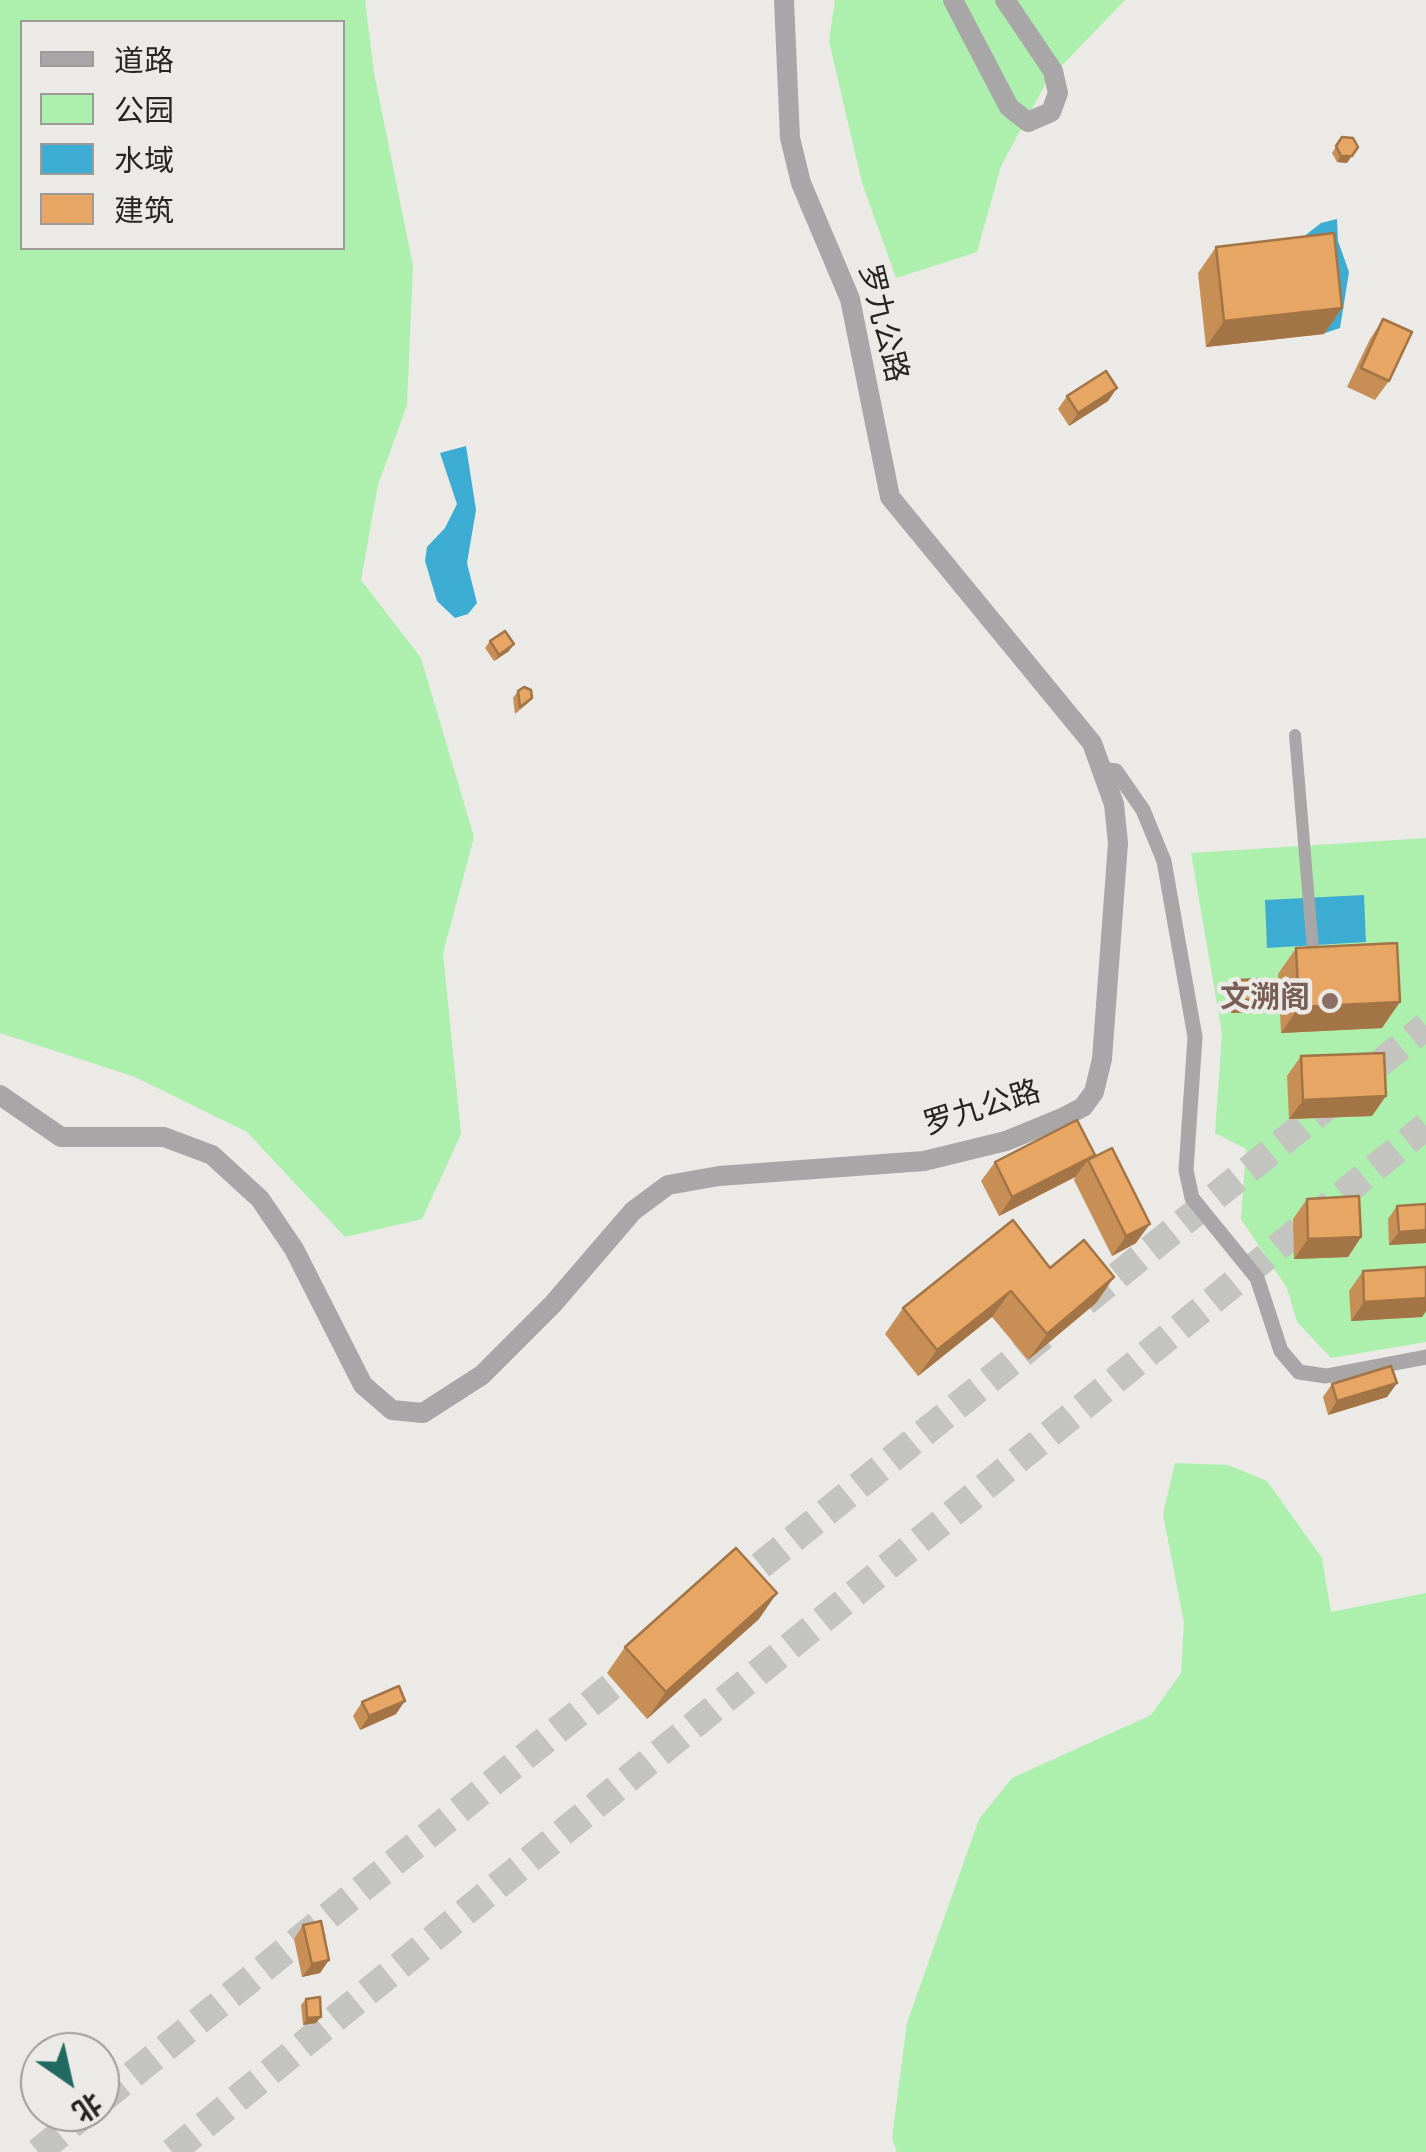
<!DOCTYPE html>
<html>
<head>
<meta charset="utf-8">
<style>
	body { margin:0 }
	#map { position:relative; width:1426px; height:2152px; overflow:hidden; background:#ebeae6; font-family:Overpass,"Noto Sans SC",sans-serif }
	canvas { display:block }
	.legend { position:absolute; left:20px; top:20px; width:325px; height:230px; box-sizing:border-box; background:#ebeae6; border:2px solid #9c9b98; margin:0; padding:12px 18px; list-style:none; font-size:30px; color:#252523 }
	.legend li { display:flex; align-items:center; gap:20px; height:50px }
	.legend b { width:50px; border:2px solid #9c9b98 }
	.north { position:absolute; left:20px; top:2032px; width:100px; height:100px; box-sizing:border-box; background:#ebeae6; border:2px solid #9c9b98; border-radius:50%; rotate:146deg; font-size:28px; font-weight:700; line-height:40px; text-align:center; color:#252523 }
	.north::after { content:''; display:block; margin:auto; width:35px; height:45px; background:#216a62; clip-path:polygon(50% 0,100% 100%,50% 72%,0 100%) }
</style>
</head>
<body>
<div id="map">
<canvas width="1426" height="2152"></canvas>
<ul class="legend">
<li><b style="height:12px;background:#a8a6a6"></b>道路</li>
<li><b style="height:28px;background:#adefad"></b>公园</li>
<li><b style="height:28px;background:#3cacd2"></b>水域</li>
<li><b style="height:28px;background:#e7a664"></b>建筑</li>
</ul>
<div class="north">北</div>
</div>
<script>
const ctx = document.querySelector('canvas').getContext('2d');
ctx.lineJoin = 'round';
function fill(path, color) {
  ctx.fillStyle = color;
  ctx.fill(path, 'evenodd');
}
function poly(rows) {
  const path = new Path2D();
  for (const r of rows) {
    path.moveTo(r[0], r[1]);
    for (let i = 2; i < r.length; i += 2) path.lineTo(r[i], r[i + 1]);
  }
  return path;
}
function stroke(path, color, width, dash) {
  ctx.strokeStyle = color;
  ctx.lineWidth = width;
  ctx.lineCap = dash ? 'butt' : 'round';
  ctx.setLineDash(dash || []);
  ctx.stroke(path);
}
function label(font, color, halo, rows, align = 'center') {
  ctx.font = font + ' Overpass,"Noto Sans SC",sans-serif';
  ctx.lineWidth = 9;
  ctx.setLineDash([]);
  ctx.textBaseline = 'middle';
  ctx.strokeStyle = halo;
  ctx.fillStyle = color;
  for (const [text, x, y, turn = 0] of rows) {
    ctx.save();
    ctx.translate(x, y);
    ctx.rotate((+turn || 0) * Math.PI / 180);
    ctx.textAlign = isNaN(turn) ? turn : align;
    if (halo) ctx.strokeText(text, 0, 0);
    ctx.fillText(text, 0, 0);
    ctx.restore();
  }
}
fill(poly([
	[0,0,365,0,374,73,413,266,407,405,378,485,361,580,421,658,474,837,443,953,461,1134,422,1219,345,1237,247,1132,135,1077,0,1033],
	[342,22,342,248,22,248,22,22],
	[835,0,1125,0,1047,81,1001,166,977,252,896,278,862,183,829,41],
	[1426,838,1426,1342,1331,1358,1297,1322,1287,1288,1241,1219,1246,1149,1215,1133,1222,1033,1191,853],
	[1175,1463,1228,1465,1267,1481,1322,1558,1331,1612,1426,1593,1426,2152,897,2152,892,2138,907,2023,979,1819,1012,1778,1151,1715,1181,1673,1184,1623,1163,1514]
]), '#adefad');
fill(poly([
	[1337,219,1338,241,1349,272,1340,328,1325,333,1318,257,1298,241,1321,223],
	[466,446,476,510,467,563,477,603,468,614,455,618,437,601,425,561,427,547,445,528,457,504,440,453],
	[1364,895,1366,942,1267,948,1265,900]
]), '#3cacd2');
stroke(poly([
	[1085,1302,1426,1026],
	[728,1592,1052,1329],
	[100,2101,644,1660],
	[38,2152,87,2112],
	[172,2152,1426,1126]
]), '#c3c3bf', 28, [28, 14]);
stroke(poly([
	[1295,735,1314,962]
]), '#a8a6a6', 12);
stroke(poly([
	[1102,769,1116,771,1143,810,1164,861,1195,1037,1186,1170,1192,1198,1257,1278,1281,1351,1299,1372,1326,1376,1426,1357]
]), '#a8a6a6', 15);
stroke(poly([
	[953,0,1009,107,1028,122,1051,112,1058,93,1053,71,1005,0],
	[0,1095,61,1137,164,1137,212,1155,260,1199,294,1249,363,1385,392,1410,423,1413,482,1375,553,1304,633,1211,668,1185,719,1176,924,1161,1006,1141,1062,1118,1083,1107,1094,1092,1102,1059,1118,843,1114,804,1092,743,890,497,850,299,801,183,790,138,784,0]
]), '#a8a6a6', 20);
fill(poly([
	[1342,137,1347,163,1337,162,1332,153],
	[1216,247,1342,308,1324,334,1206,347,1198,273],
	[1383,319,1389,381,1375,400,1347,387,1370,339],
	[1117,388,1108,401,1069,426,1058,409,1067,396],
	[490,641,509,651,494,661,485,648],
	[518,691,532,698,527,704,515,714,513,698],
	[1296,948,1382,1028,1281,1033,1278,974],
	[1240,980,1262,999,1252,1012,1231,1013,1231,994],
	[1301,1056,1372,1116,1289,1119,1287,1076],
	[1077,1120,1136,1243,1112,1256,1074,1180,1075,1177,999,1216,981,1181,995,1162],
	[1307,1199,1361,1237,1348,1257,1294,1259,1293,1219],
	[1426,1204,1426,1243,1389,1245,1388,1219,1397,1206],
	[1050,1268,1114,1277,1096,1303,1028,1360,992,1317,918,1376,885,1334,903,1308],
	[1363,1271,1426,1298,1426,1311,1422,1317,1351,1321,1349,1291],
	[1397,1383,1387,1397,1328,1415,1323,1397,1332,1384],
	[759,1619,647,1719,607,1673,625,1647],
	[362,1702,396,1714,360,1730,353,1716],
	[303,1925,329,1960,320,1973,302,1977,294,1939],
	[306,1999,316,2023,303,2025,301,2005]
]), '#c78f56');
fill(poly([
	[1341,156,1352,156,1347,163,1337,162],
	[1342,308,1324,334,1206,347,1224,321],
	[1117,388,1108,401,1069,426,1078,413],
	[514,644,509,651,494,661,499,655],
	[1262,999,1252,1012,1231,1013,1241,1000],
	[1400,1002,1382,1028,1281,1033,1299,1007],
	[1386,1096,1372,1116,1289,1119,1303,1100],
	[1095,1155,1088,1160,1075,1177,999,1216,1012,1197],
	[1150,1224,1136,1243,1112,1256,1126,1236],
	[1426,1230,1426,1243,1389,1245,1399,1232],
	[1361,1237,1348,1257,1294,1259,1308,1239],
	[1114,1277,1096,1303,1028,1360,1047,1334],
	[1011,1291,992,1317,918,1376,937,1350],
	[1426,1298,1426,1311,1422,1317,1351,1321,1364,1302],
	[1397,1383,1387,1397,1328,1415,1337,1401],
	[777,1593,759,1619,647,1719,666,1692],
	[405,1701,396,1714,360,1730,369,1716],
	[329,1960,320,1973,302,1977,312,1964],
	[321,2017,316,2023,303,2025,307,2018]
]), '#a27446');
const building = poly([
	[1342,137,1353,138,1358,147,1352,156,1341,156,1336,146,1342,137],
	[1334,233,1342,308,1224,321,1216,247,1334,233],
	[1383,319,1412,332,1389,381,1361,368,1383,319],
	[1106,371,1117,388,1078,413,1067,396,1106,371],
	[505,631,514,644,499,655,490,641,505,631],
	[524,687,531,690,532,698,520,707,518,691,524,687],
	[1397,943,1400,1002,1299,1007,1296,948,1397,943],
	[1261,979,1262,999,1241,1000,1240,980,1261,979],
	[1384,1053,1386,1096,1303,1100,1301,1056,1384,1053],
	[1077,1120,1095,1155,1012,1197,995,1162,1077,1120],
	[1112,1148,1150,1224,1126,1236,1088,1160,1112,1148],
	[1359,1196,1361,1237,1308,1239,1307,1199,1359,1196],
	[1426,1204,1426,1230,1399,1232,1397,1206,1426,1204],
	[1013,1220,1050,1268,1084,1240,1114,1277,1047,1334,1011,1291,937,1350,903,1308,1013,1220],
	[1426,1267,1426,1298,1364,1302,1363,1271,1426,1267],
	[1391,1366,1397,1383,1337,1401,1332,1384,1391,1366],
	[736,1548,777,1593,666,1692,625,1647,736,1548],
	[399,1686,405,1701,369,1716,362,1702,399,1686],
	[321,1921,329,1960,312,1964,303,1925,321,1921],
	[320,1997,321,2017,307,2018,306,1999,320,1997]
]);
fill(building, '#e7a664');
stroke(building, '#a27446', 2.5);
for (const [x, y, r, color] of [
	[1330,1001,10,"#8d6e63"]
]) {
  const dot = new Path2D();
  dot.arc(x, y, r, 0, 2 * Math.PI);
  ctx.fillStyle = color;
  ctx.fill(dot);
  stroke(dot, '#ebeae6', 4);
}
label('30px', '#252523', '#ebeae6', [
	["罗九公路",880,324,76],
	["罗九公路",983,1111,-17]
]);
label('bold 30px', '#785e54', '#ebeae6', [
	["文溯阁",1310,1001]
], 'right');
</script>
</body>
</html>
